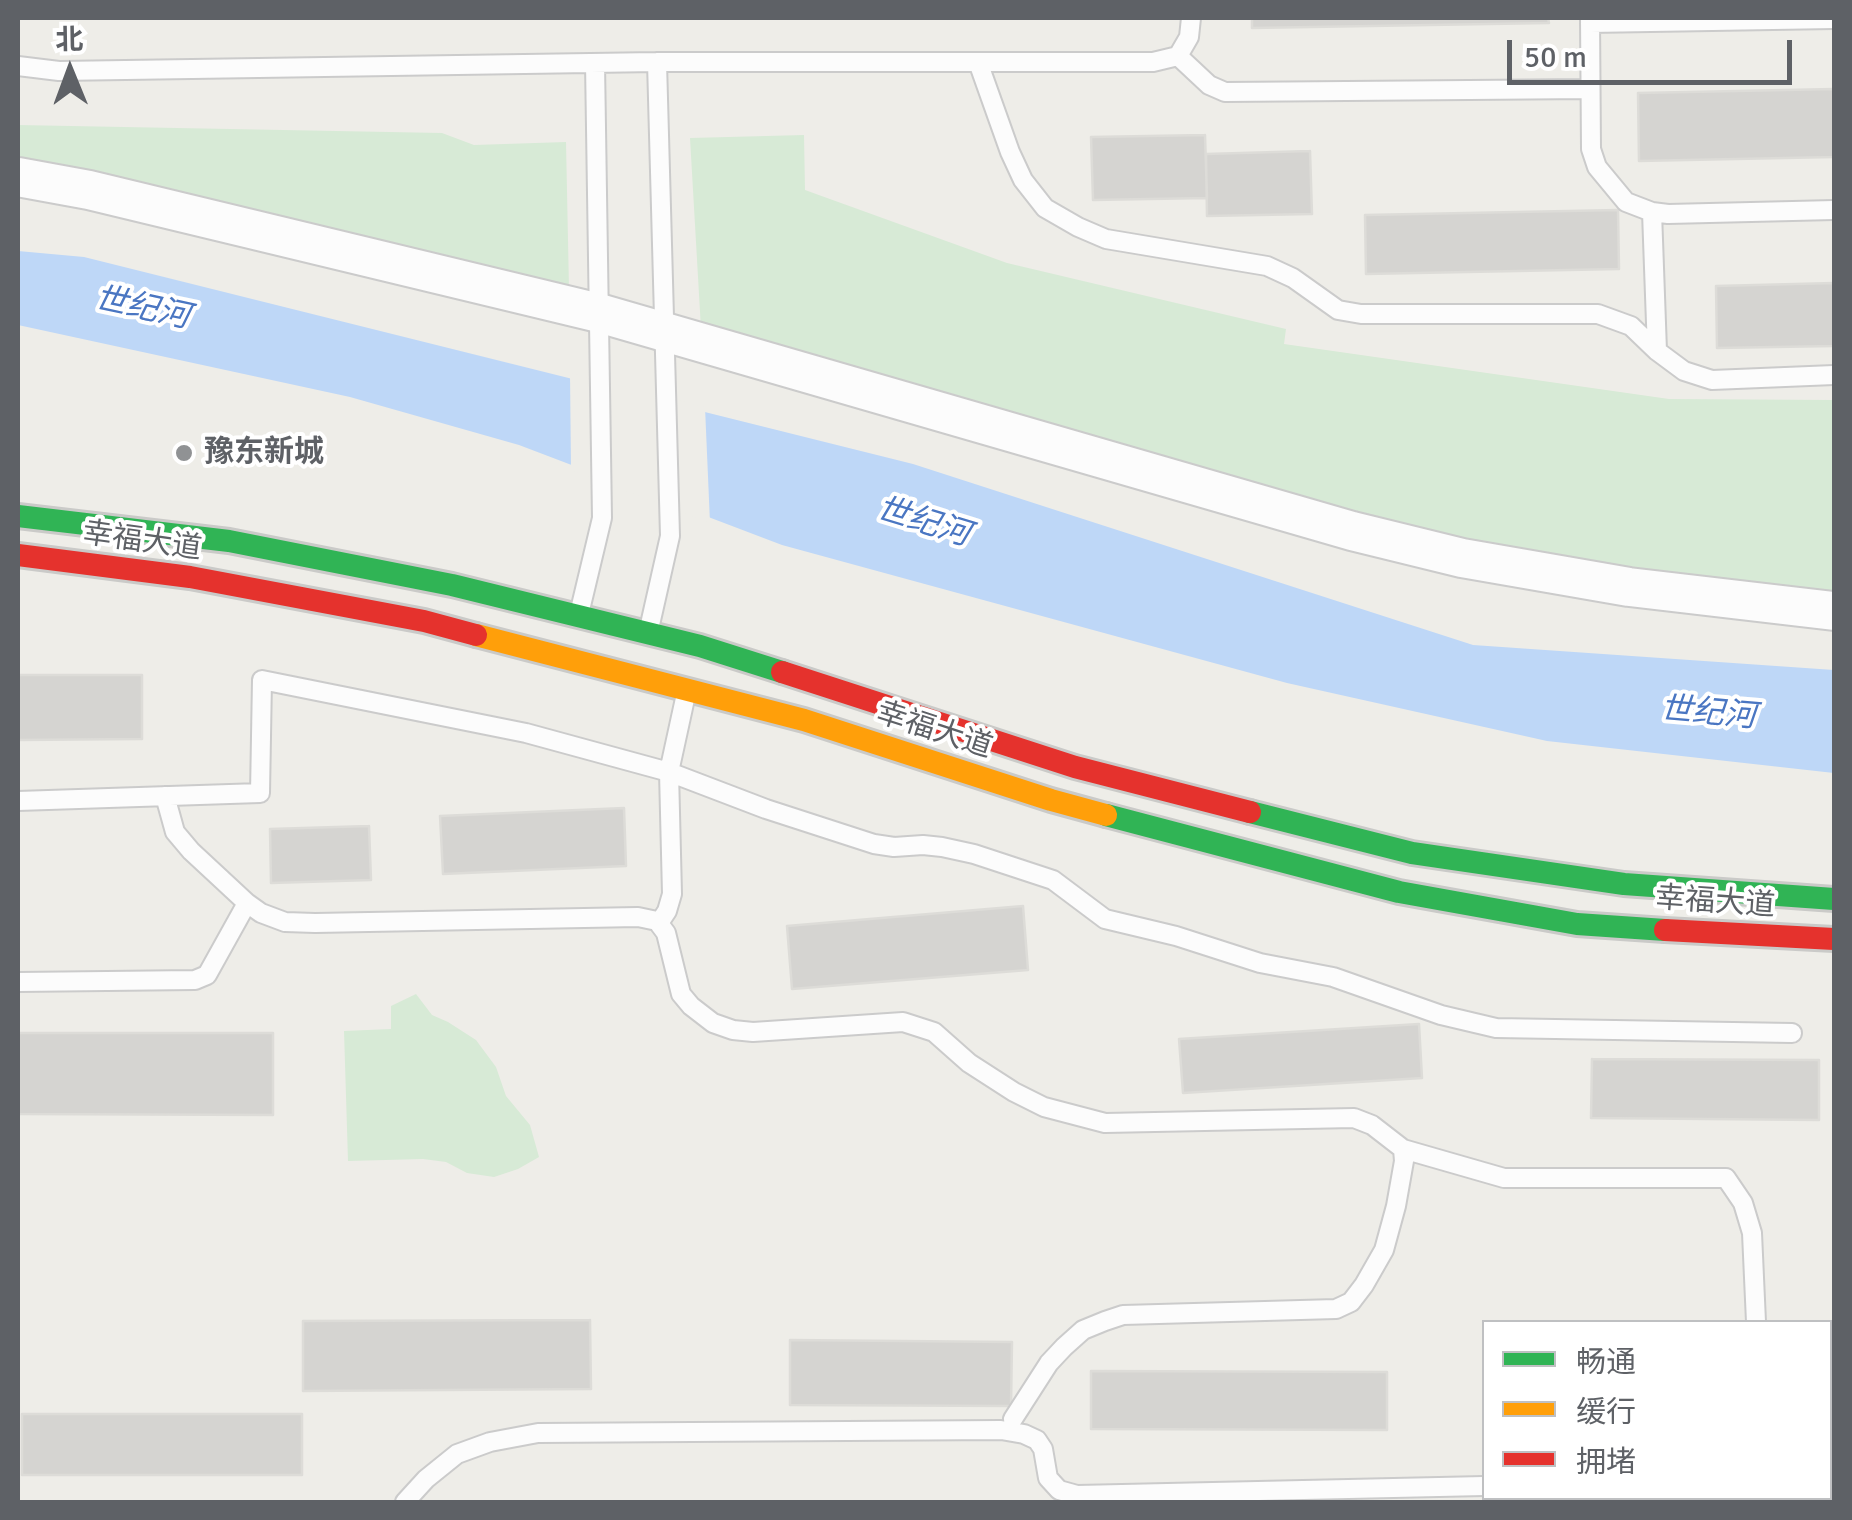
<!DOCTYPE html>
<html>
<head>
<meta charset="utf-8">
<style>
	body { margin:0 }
	#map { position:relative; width:1852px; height:1520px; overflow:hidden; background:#eeede8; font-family:Signika,"Noto Sans SC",sans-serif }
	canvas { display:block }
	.frame { position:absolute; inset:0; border:20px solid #5e6166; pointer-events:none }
	.legend { position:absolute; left:1482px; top:1320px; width:350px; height:180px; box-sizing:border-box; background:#fff; border:2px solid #bfc0c2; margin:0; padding:12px 18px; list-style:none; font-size:30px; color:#5e6166 }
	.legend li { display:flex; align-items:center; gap:20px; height:50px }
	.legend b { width:50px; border:2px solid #bfc0c2 }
	.north { position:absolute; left:20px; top:20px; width:100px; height:100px; -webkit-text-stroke:8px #fff; paint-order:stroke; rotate:359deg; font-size:28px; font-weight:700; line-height:40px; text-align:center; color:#5e6166 }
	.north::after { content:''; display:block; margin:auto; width:35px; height:45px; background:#5e6166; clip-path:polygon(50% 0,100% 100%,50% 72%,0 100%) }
	.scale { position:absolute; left:1507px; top:40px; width:285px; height:45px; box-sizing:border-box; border:5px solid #5e6166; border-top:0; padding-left:12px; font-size:30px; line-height:35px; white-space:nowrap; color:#5e6166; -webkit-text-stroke:8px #fff; paint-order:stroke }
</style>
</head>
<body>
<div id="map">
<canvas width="1852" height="1520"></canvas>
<div class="frame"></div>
<ul class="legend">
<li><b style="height:12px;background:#30b455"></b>畅通</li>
<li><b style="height:12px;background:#ff9f0a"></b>缓行</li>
<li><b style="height:12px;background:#e5322d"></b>拥堵</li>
</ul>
<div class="north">北</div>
<div class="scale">50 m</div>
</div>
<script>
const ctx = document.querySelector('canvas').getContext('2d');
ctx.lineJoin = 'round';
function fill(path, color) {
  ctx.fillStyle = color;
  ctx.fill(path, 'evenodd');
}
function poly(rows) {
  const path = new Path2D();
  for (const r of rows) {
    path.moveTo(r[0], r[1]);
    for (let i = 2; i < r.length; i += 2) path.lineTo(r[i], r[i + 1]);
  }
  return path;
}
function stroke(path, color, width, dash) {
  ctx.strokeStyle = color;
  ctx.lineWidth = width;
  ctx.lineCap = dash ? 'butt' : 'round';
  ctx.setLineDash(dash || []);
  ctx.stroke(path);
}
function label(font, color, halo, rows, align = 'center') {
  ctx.font = font + ' Signika,"Noto Sans SC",sans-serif';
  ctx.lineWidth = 8;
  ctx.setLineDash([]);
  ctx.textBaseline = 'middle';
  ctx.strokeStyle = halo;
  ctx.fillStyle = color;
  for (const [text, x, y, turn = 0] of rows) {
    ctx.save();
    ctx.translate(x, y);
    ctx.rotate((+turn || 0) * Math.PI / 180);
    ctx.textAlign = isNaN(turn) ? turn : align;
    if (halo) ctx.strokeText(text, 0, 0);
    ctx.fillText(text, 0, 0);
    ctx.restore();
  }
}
fill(poly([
	[18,125,442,133,474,145,566,142,569,289,18,165],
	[804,135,805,190,1007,263,1286,329,1284,344,1669,399,1834,400,1834,595,1617,570,1355,516,701,329,690,138],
	[416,994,432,1015,448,1022,476,1040,496,1067,506,1096,530,1125,539,1157,518,1169,494,1177,467,1173,446,1162,423,1159,348,1161,344,1031,391,1029,391,1006]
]), '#d7ead6');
fill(poly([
	[18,251,84,257,913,464,1473,645,1834,670,1834,773,1547,741,1287,683,782,545,519,445,350,397,18,325]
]), '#bed7f7');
fill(poly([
	[570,373,705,407,710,523,571,470]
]), '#eeede8');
const building = poly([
	[1252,18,1548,18,1549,23,1252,28,1252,18],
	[1834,89,1834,157,1639,161,1638,93,1834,89],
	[1205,135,1207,198,1093,200,1091,137,1205,135],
	[1310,151,1312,214,1207,216,1206,154,1310,151],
	[1618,210,1619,269,1366,274,1365,215,1618,210],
	[1834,283,1834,346,1717,348,1716,286,1834,283],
	[18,675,142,675,142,739,18,740,18,675],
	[624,808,626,866,443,874,440,816,624,808],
	[369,826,371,880,271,883,270,829,369,826],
	[1023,906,1028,970,792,989,787,926,1023,906],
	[1419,1024,1422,1078,1183,1093,1179,1039,1419,1024],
	[18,1033,273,1033,273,1115,18,1114,18,1033],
	[1592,1059,1819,1060,1819,1120,1591,1118,1592,1059],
	[590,1320,591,1389,303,1391,303,1321,590,1320],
	[790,1340,1012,1342,1011,1406,790,1405,790,1340],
	[1830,1354,1834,1354,1834,1424,1830,1424,1830,1354],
	[1091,1371,1387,1372,1387,1430,1091,1429,1091,1371],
	[22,1414,302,1414,302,1475,22,1475,22,1414]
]);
fill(building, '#d5d4d1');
stroke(building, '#dddcd8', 2.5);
const lane = poly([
	[1590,18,1591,149,1597,167,1626,202,1652,212,1668,214,1834,210],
	[1590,23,1834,19],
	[1178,56,1209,85,1225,92,1590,89],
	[978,62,1010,152,1023,180,1045,208,1078,227,1106,239,1267,266,1293,278,1338,310,1361,314,1598,314,1631,326,1657,351,1684,371,1712,380,1834,375],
	[18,66,59,71,657,62,1153,62,1178,56,1189,37,1191,18],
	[1652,212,1657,351],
	[580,610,602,518,595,63],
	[649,629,670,536,657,62],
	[165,796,175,832,191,851,247,903,261,913,285,922,315,923,638,917,657,921,666,933,681,994,691,1006,713,1023,733,1030,753,1032,903,1022,934,1032,969,1063,1014,1092,1044,1107,1105,1123,1354,1118,1372,1125,1403,1149,1504,1178,1726,1178,1743,1203,1752,1233,1756,1322],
	[18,801,260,793,262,680,526,733,669,772,686,694],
	[659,923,667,911,672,894,669,772,766,809,874,844,894,847,923,845,942,847,974,854,1053,880,1105,919,1176,936,1260,963,1333,977,1441,1015,1496,1028,1792,1033],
	[18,982,195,980,207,975,247,903],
	[1013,1419,1049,1363,1064,1347,1083,1330,1105,1321,1123,1315,1336,1309,1351,1302,1364,1285,1384,1250,1396,1206,1404,1161,1403,1149],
	[1830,1484,1834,1484],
	[405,1502,426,1479,457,1454,490,1442,538,1433,1001,1430,1024,1434,1037,1440,1043,1449,1048,1478,1059,1490,1077,1495,1484,1486]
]);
const street = poly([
	[18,177,89,190,599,313,1352,531,1462,558,1629,587,1834,611]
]);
const fast = poly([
	[18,516,229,541,452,585,700,646,782,672],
	[1250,812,1412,853,1624,884,1834,899],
	[1106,815,1399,892,1577,924,1665,930]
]);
const slow = poly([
	[476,635,804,720,1051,800,1106,815]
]);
const jam = poly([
	[18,555,190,577,424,621,476,635],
	[782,672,1075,767,1250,812],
	[1665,930,1834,939]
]);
stroke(lane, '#cbcbcb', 22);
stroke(street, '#cbcbcb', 42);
stroke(fast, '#cacac8', 28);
stroke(slow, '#cacac8', 28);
stroke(jam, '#cacac8', 28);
stroke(lane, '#fcfcfc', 18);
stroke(street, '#fcfcfc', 38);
stroke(fast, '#30b455', 22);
stroke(slow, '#ff9f0a', 22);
stroke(jam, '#e5322d', 22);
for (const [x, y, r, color] of [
	[184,453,10,"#909294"]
]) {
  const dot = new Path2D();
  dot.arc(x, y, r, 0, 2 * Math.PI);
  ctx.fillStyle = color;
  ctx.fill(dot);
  stroke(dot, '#fff', 4);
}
label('bold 30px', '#5e6166', '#fff', [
	["豫东新城",204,453]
], 'left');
label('30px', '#5e6166', '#fff', [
	["幸福大道",142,542,8],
	["幸福大道",934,731,18],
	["幸福大道",1715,903,4]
]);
label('italic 32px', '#4a76c2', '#fff', [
	["世纪河",142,309,12],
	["世纪河",923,523,17],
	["世纪河",1708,714,5]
]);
</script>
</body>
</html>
